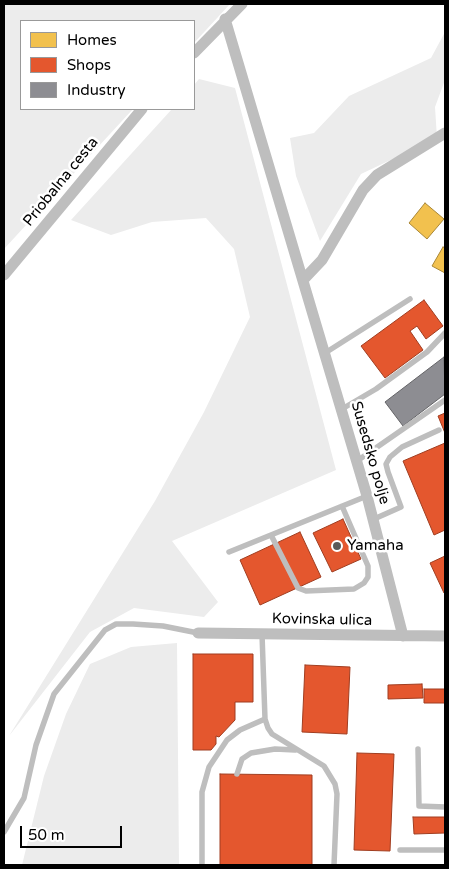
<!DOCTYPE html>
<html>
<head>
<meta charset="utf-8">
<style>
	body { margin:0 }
	#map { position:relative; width:449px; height:869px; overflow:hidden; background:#fff; font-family:"Varela Round",sans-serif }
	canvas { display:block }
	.frame { position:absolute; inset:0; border:5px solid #000; pointer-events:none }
	.legend { position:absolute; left:20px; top:20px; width:175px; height:90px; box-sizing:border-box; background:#fff; border:1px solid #999; margin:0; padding:6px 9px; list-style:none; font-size:15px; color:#000 }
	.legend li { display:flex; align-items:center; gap:10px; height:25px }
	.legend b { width:25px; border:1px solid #999 }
	.scale { position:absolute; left:20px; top:826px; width:102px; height:22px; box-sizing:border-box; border:2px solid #000; border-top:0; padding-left:6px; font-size:15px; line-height:18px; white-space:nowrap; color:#000; -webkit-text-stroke:4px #fff; paint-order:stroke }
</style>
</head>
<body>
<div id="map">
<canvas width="449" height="869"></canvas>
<div class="frame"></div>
<ul class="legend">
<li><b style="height:14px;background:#f2c14e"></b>Homes</li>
<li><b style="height:14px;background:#e4572e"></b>Shops</li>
<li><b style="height:14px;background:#8d8d92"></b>Industry</li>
</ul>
<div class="scale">50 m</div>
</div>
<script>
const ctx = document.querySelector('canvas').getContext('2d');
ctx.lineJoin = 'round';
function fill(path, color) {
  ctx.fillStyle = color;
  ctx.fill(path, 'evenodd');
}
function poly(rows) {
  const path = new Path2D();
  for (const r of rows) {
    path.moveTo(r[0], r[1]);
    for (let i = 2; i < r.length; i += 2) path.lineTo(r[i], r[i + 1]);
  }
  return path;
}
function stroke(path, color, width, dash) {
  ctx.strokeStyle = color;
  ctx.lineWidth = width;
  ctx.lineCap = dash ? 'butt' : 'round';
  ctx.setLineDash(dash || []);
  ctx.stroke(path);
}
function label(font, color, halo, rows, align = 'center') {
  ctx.font = font + ' "Varela Round",sans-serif';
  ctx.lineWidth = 5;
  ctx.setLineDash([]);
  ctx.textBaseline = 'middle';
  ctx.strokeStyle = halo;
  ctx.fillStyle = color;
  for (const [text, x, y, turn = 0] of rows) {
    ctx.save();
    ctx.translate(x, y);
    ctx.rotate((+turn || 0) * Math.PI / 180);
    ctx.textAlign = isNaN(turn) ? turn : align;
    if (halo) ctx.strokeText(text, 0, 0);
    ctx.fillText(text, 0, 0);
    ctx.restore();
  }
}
fill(poly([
	[4,4,230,4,194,43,194,21,21,21,21,109,133,109,4,249],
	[445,32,445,80,435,107,437,138,361,174,320,241,296,176,290,138,314,133,349,96,431,58],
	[199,79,235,88,336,470,172,541,218,602,204,617,134,608,90,632,9,736,155,501,204,412,250,317,234,249,206,218,152,222,111,235,71,220,172,109,194,109,194,85],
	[177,643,179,865,22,865,44,776,66,714,90,664,131,647]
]), '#ececec');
const homes = poly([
	[425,203,444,219,427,239,409,223,425,203],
	[443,247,445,248,445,273,432,266,443,247]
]);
fill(homes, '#f2c14e');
stroke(homes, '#a98737', 1);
const shops = poly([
	[424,300,443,326,426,339,417,326,410,331,423,350,385,378,361,346,424,300],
	[445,413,445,433,438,416,445,413],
	[445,443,445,530,434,535,403,461,445,443],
	[343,519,361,559,332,572,313,533,343,519],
	[300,532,321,577,260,605,240,560,300,532],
	[445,556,445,593,444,593,430,563,445,556],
	[193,654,253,654,253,702,235,702,235,720,219,737,216,736,216,744,211,750,193,750,193,654],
	[305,665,350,667,347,734,302,732,305,665],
	[422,684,423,698,388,699,388,685,422,684],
	[424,689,445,689,445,703,424,703,424,689],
	[357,753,394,754,390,851,354,850,357,753],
	[220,774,312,775,312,865,220,865,220,774],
	[413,817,445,817,445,833,414,834,413,817]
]);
fill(shops, '#e4572e');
stroke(shops, '#a03d20', 1);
const industry = poly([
	[444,357,445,394,403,426,385,402,444,357]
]);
fill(industry, '#8d8d92');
stroke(industry, '#636366', 1);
stroke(poly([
	[325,353,410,299],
	[342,409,376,389,427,352,445,333],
	[357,461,445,400],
	[374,519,401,507,388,472,386,464,390,457,402,447,439,430],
	[271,535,298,588,306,591,354,589,364,583,368,577,368,566,342,506],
	[229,552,367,496],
	[262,634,265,719,268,728,272,734,324,766,335,784,337,794,334,865],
	[418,749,419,806,445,807],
	[237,774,242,759,251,753,275,749,295,750],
	[4,832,24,798,36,745,54,694,105,630,116,624,133,624,163,626,198,633],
	[400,850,445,850],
	[202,865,202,792,209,767,227,740,240,730,265,719]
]), '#bebebe', 5.5);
stroke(poly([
	[225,19,367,496,403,636],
	[194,53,242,4],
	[4,275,142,109],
	[304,279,322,260,363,190,377,175,445,133],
	[198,633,445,636]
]), '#bebebe', 11);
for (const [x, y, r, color] of [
	[337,546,5,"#595959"]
]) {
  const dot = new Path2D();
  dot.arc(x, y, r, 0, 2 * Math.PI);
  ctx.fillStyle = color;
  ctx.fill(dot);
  stroke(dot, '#fff', 2);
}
label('15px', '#000', '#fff', [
	["Priobalna cesta",61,182,-51],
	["Susedsko polje",370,453,74],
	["Kovinska ulica",322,620,1]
]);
label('15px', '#000', '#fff', [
	["Yamaha",347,546]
], 'left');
</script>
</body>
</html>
